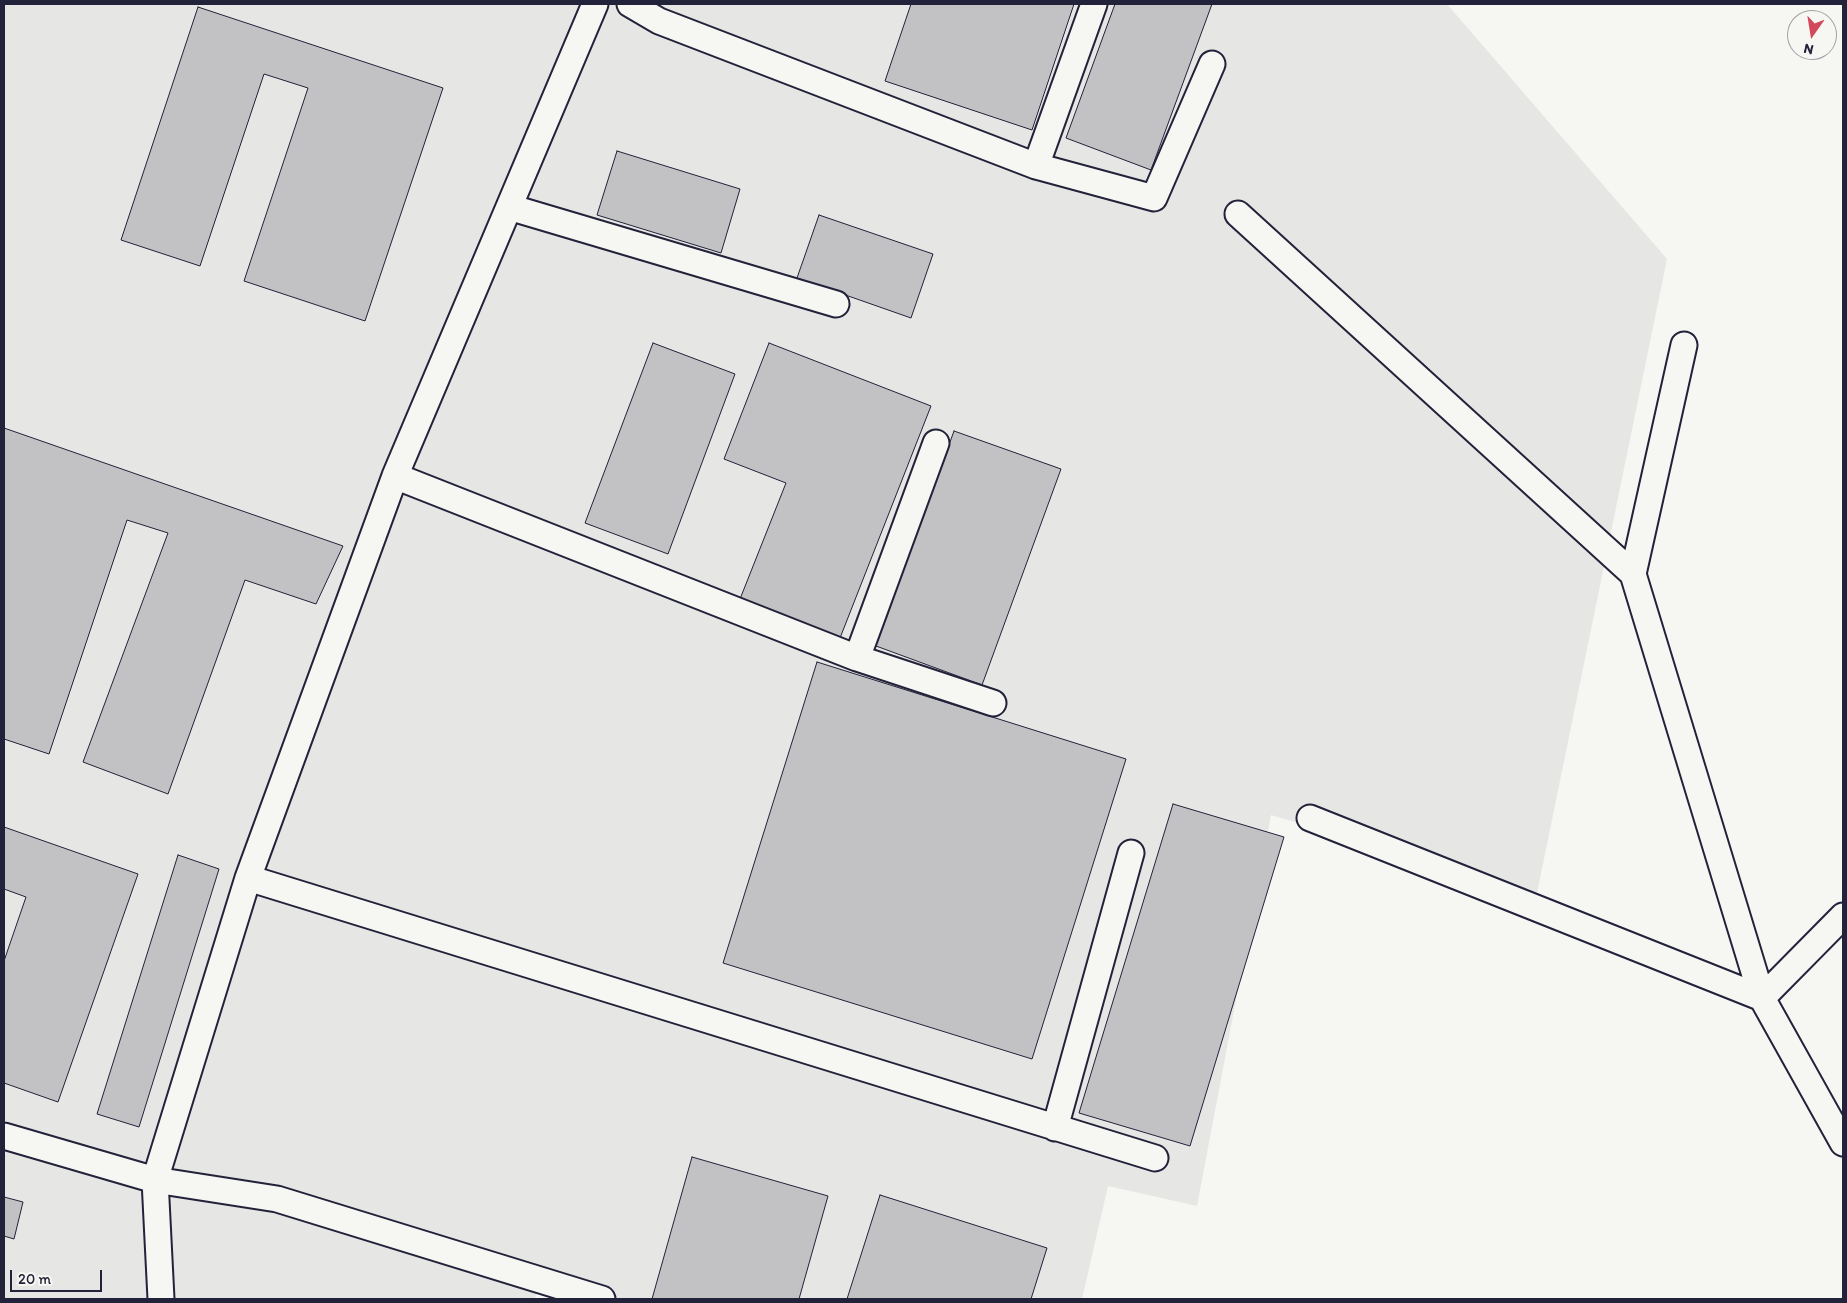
<!DOCTYPE html>
<html>
<head>
<meta charset="utf-8">
<style>
	body { margin:0 }
	#map { position:relative; width:1847px; height:1303px; overflow:hidden; background:#f6f6f2; font-family:Itim,sans-serif }
	canvas { display:block }
	.frame { position:absolute; inset:0; border:5px solid #22223b; pointer-events:none }
	.north { position:absolute; left:1787px; top:10px; width:50px; height:50px; box-sizing:border-box; background:#f6f6f2; border:1px solid #a1a1a9; border-radius:50%; rotate:193deg; font-size:14px; font-weight:700; line-height:20px; text-align:center; color:#22223b }
	.north::after { content:''; display:block; margin:auto; width:18px; height:22px; background:#d1495b; clip-path:polygon(50% 0,100% 100%,50% 72%,0 100%) }
	.scale { position:absolute; left:10px; top:1270px; width:92px; height:22px; box-sizing:border-box; border:2px solid #22223b; border-top:0; padding-left:6px; font-size:15px; line-height:18px; white-space:nowrap; color:#22223b; -webkit-text-stroke:4px #f6f6f2; paint-order:stroke }
</style>
</head>
<body>
<div id="map">
<canvas width="1847" height="1303"></canvas>
<div class="frame"></div>
<div class="north">N</div>
<div class="scale">20 m</div>
</div>
<script>
const ctx = document.querySelector('canvas').getContext('2d');
ctx.lineJoin = 'round';
function fill(path, color) {
  ctx.fillStyle = color;
  ctx.fill(path, 'evenodd');
}
function poly(rows) {
  const path = new Path2D();
  for (const r of rows) {
    path.moveTo(r[0], r[1]);
    for (let i = 2; i < r.length; i += 2) path.lineTo(r[i], r[i + 1]);
  }
  return path;
}
function stroke(path, color, width, dash) {
  ctx.strokeStyle = color;
  ctx.lineWidth = width;
  ctx.lineCap = dash ? 'butt' : 'round';
  ctx.setLineDash(dash || []);
  ctx.stroke(path);
}
fill(poly([
	[4,4,1447,4,1667,259,1537,893,1271,815,1197,1206,1108,1186,1082,1299,576,1299,537,1288,535,1299,4,1299]
]), '#e6e6e4');
const building = poly([
	[911,4,1074,4,1032,130,885,81,911,4],
	[1115,4,1212,4,1151,170,1066,138,1115,4],
	[198,7,443,88,365,321,244,281,308,88,264,74,200,266,121,240,198,7],
	[617,151,740,189,721,253,597,215,617,151],
	[819,215,933,254,911,318,797,278,819,215],
	[653,343,735,374,668,554,585,523,653,343],
	[769,343,931,406,840,638,740,599,786,483,724,459,769,343],
	[4,428,343,546,316,604,245,580,168,794,83,762,168,533,127,520,49,754,4,739,4,428],
	[954,431,1061,469,982,685,876,646,954,431],
	[817,662,1126,759,1032,1059,723,963,817,662],
	[1173,804,1284,837,1190,1146,1079,1113,1173,804],
	[4,827,138,874,58,1102,4,1083,4,961,26,897,4,889,4,827],
	[178,855,219,869,139,1127,97,1114,178,855],
	[692,1157,828,1196,799,1299,652,1299,692,1157],
	[880,1195,1047,1248,1031,1299,847,1299,880,1195],
	[4,1197,23,1202,14,1239,4,1236,4,1197]
]);
fill(building, '#c2c2c4');
stroke(building, '#22223b', 1);
const minor = poly([
	[630,4,659,21,1036,166,1154,198,1212,64],
	[1036,166,1094,4],
	[509,207,836,304],
	[1238,214,1633,574],
	[1684,345,1633,574,1762,998,1843,1143],
	[395,476,857,658,993,703],
	[857,658,936,443],
	[1310,818,1762,998],
	[248,878,1155,1158],
	[1762,998,1843,916],
	[1055,1128,1131,853],
	[4,1136,155,1180,277,1199,602,1299],
	[161,1299,155,1180,248,878,395,476,595,4]
]);
stroke(minor, '#22223b', 29);
stroke(minor, '#f6f6f2', 25);
</script>
</body>
</html>
